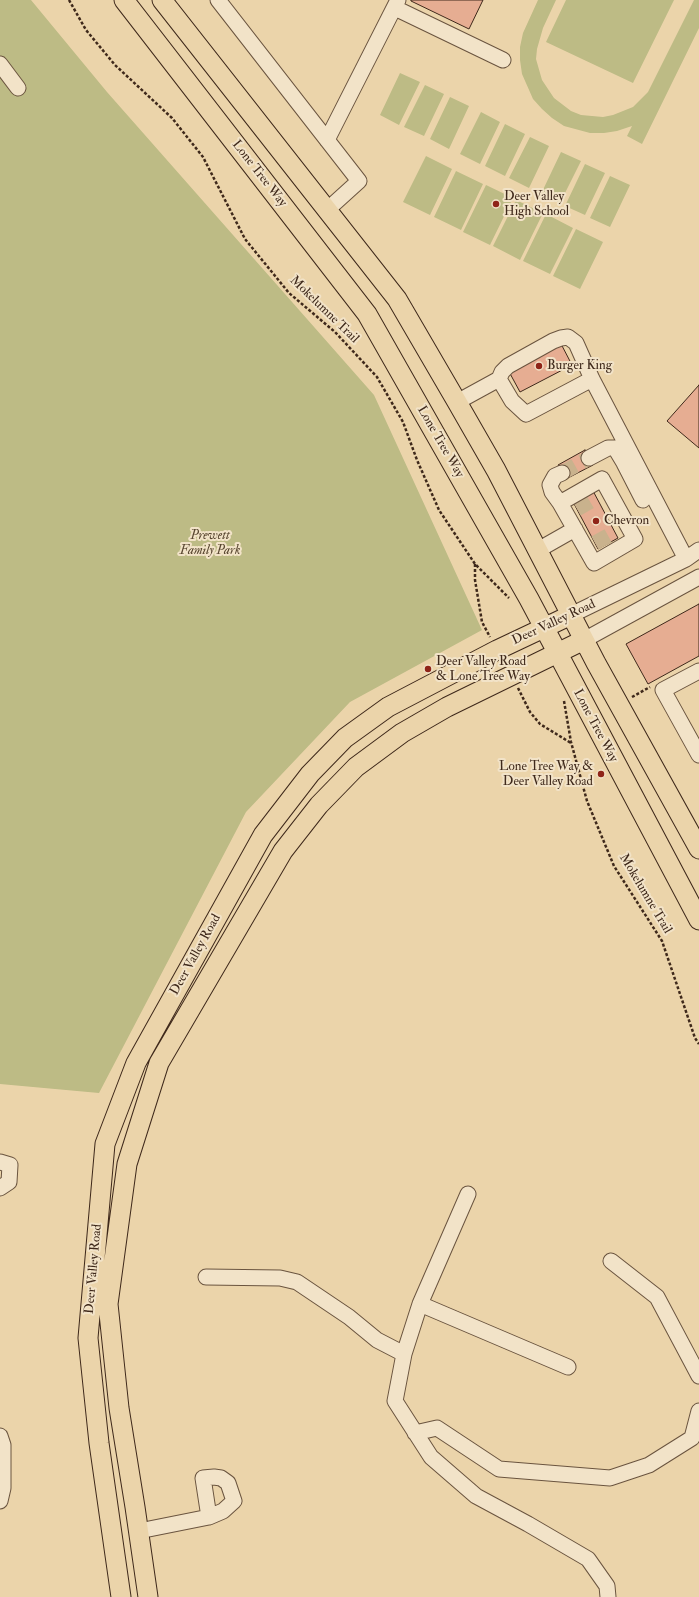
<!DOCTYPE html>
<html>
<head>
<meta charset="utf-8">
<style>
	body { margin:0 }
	canvas { display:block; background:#ebd4aa }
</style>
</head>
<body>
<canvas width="699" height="1597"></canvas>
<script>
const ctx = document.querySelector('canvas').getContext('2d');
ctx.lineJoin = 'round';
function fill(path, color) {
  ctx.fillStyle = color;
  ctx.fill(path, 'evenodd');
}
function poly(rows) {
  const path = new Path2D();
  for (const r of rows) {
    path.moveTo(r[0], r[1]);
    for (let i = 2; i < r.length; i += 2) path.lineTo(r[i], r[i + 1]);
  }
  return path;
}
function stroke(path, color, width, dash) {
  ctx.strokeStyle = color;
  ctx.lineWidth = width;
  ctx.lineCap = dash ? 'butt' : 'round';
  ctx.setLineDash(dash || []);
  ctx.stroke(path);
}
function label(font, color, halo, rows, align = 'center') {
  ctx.font = font + ' "IM FELL Double Pica",serif';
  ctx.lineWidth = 4;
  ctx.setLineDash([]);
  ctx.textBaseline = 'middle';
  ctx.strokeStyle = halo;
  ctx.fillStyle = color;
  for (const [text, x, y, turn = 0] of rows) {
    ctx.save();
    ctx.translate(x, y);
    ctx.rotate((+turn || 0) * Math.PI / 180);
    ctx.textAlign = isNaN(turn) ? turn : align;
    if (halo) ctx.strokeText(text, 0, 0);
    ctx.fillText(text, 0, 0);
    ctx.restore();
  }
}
fill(poly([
	[0,0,31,0,107,92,374,395,482,630,350,702,246,812,99,1093,0,1084],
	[538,0,556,0,543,28,537,49,536,59,542,80,554,98,571,111,581,115,603,117,613,115,633,107,648,92,694,0,699,0,699,28,642,144,627,136,632,126,617,131,604,133,590,133,564,126,552,118,542,109,533,99,522,74,520,60,520,47,523,33],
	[566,0,674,0,633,83,546,42],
	[400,73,420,82,399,125,380,115],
	[425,85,444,94,424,136,404,127],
	[450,97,469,106,449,149,430,139],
	[481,112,500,122,480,164,460,154],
	[505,124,525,134,505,176,485,166],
	[530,137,549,146,529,188,509,178],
	[561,152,581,161,560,203,541,194],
	[426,156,452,169,430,215,403,202],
	[585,164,605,173,585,215,565,206],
	[456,171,483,184,461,230,434,217],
	[610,176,630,185,610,227,590,218],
	[486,185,513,198,490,245,463,232],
	[516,200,543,213,520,260,493,246],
	[546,214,573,228,550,274,523,261],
	[576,229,603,242,580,289,553,276]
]), '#bdbb85');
const building = poly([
	[411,0,483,0,469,29,411,1,411,0],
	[559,340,572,365,520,392,507,368,559,340],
	[699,385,699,448,667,421,699,385],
	[585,450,593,465,566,479,558,465,585,450],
	[592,489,618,538,598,549,572,500,592,489],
	[699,604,699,656,648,684,626,644,699,604]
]);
fill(building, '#e6ad92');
stroke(building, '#3f291b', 1);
stroke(poly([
	[562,473,589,458],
	[577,509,596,498],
	[595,543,615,532]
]), '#c9b28d', 15, [15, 8]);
const minor = poly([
	[218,0,359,181,327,210],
	[395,8,503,60],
	[0,64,18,88],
	[327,140,398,0],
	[499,379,512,401,526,414,592,379],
	[457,402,499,379,502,372,508,366,553,341,561,338,568,337,576,343,592,379,686,559],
	[589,458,608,448,615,448,624,463,643,500],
	[602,479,635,539,594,563,560,503,602,479],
	[560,503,552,492,550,485,555,476,562,473],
	[538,550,575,529],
	[571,615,686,559,699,550],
	[584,640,699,577],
	[699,671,663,690,699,755],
	[0,1162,10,1165,9,1182,0,1188],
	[468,1194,420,1304,404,1354,395,1401,431,1457,476,1496,528,1524,588,1559,607,1586,608,1597],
	[611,1261,657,1297,699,1376],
	[206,1277,280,1278,297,1282,349,1317,377,1340,404,1354],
	[420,1304,568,1367],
	[415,1433,437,1428,499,1469,610,1478,649,1465,692,1438,699,1411],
	[0,1436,3,1445,3,1488,0,1501],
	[139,1531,209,1517,223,1511,234,1501,228,1483,221,1478,214,1477,203,1478,209,1517]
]);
const major = poly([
	[124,0,367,314,529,599,699,920],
	[162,0,397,299,457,402,496,470,596,663,699,849],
	[121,1597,99,1443,88,1338,105,1144,136,1063,263,835,310,774,345,738,388,707,497,650,571,615],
	[148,1597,135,1507,119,1408,108,1304,127,1164,159,1063,283,851,319,805,356,767,402,733,447,707,584,640]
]);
stroke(minor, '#6a543f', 17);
stroke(major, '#3f291b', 21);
stroke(poly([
	[69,0,86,30,115,65,172,118,203,157,245,239,289,293,335,332,377,377,403,422,417,460,439,510,475,564,509,598],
	[475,564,475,580,482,622,490,637],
	[518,688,530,712,540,724,571,743],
	[632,697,650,687],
	[564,701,571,742,587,801,614,866,662,941,695,1038,699,1044]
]), '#3f291b', 2.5, [3, 2]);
stroke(minor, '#f2e3c8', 15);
stroke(major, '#ebd4aa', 19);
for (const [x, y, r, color] of [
	[496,204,4,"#8f2418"],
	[539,366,4,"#8f2418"],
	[596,521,4,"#8f2418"],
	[428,669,4,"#8f2418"],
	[601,774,4,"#8f2418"]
]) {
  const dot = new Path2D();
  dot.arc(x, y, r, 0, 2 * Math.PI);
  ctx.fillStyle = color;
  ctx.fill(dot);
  stroke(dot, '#f2e3c8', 1.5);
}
label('13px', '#3f291b', '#f2e3c8', [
	["Lone Tree Way",259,174,52],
	["Mokelumne Trail",324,310,44],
	["Lone Tree Way",440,442,60],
	["Deer Valley Road",554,623,-25],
	["Lone Tree Way",595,726,62],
	["Mokelumne Trail",645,894,59],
	["Deer Valley Road",196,955,-61],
	["Deer Valley Road",94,1269,-85]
]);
label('13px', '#3f291b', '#f2e3c8', [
	["Deer Valley",504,197],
	["High School",504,212],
	["Burger King",547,366],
	["Chevron",604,521],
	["Deer Valley Road",436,662],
	["& Lone Tree Way",436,677],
	["Lone Tree Way &",593,767,"right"],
	["Deer Valley Road",593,782,"right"]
], 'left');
label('italic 13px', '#584630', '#f2e3c8', [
	["Prewett",210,536],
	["Family Park",210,551]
]);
</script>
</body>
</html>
